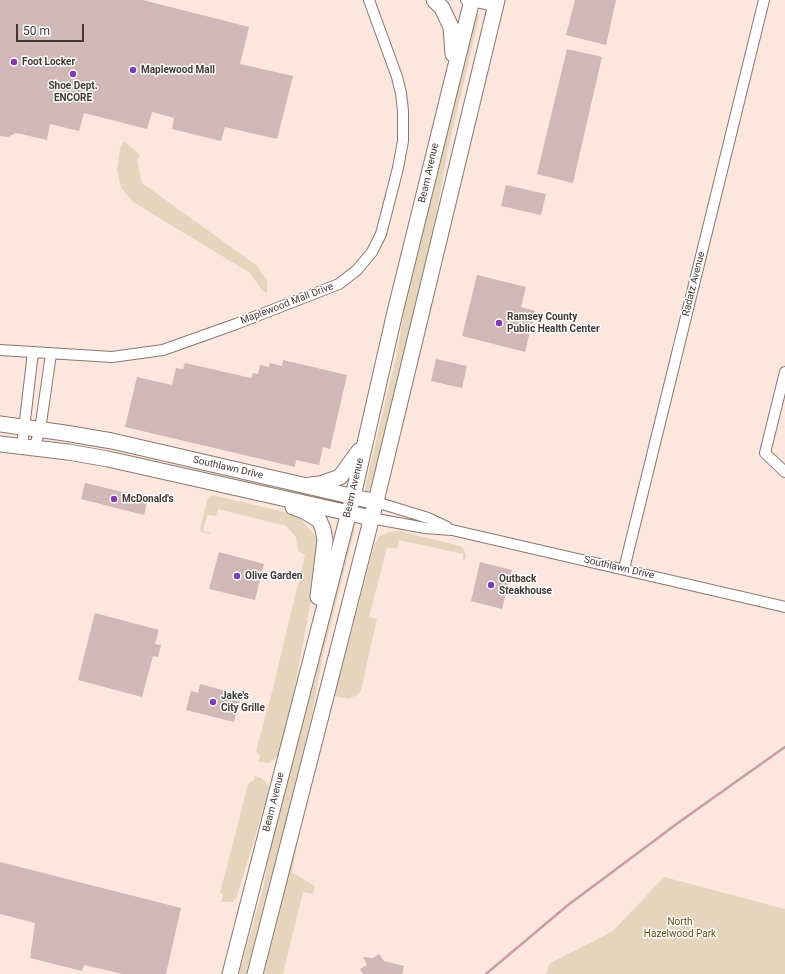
<!DOCTYPE html>
<html>
<head>
<meta charset="utf-8">
<style>
	body { margin:0 }
	#map { position:relative; width:785px; height:974px; overflow:hidden; background:#fce7de; font-family:Roboto,sans-serif }
	canvas { display:block }
	.scale { position:absolute; left:16px; top:24px; width:68px; height:18px; box-sizing:border-box; border:2px solid #413835; border-top:0; padding-left:5px; font-size:12px; line-height:14px; white-space:nowrap; color:#413835; -webkit-text-stroke:3px #fff; paint-order:stroke }
</style>
</head>
<body>
<div id="map">
<canvas width="785" height="974"></canvas>
<div class="scale">50 m</div>
</div>
<script>
const ctx = document.querySelector('canvas').getContext('2d');
ctx.lineJoin = 'round';
function fill(path, color) {
  ctx.fillStyle = color;
  ctx.fill(path, 'evenodd');
}
function poly(rows) {
  const path = new Path2D();
  for (const r of rows) {
    path.moveTo(r[0], r[1]);
    for (let i = 2; i < r.length; i += 2) path.lineTo(r[i], r[i + 1]);
  }
  return path;
}
function stroke(path, color, width, dash) {
  ctx.strokeStyle = color;
  ctx.lineWidth = width;
  ctx.lineCap = dash ? 'butt' : 'round';
  ctx.setLineDash(dash || []);
  ctx.stroke(path);
}
function label(font, color, halo, rows, align = 'center') {
  ctx.font = font + ' Roboto,sans-serif';
  ctx.lineWidth = 3;
  ctx.setLineDash([]);
  ctx.textBaseline = 'middle';
  ctx.strokeStyle = halo;
  ctx.fillStyle = color;
  for (const [text, x, y, turn = 0] of rows) {
    ctx.save();
    ctx.translate(x, y);
    ctx.rotate((+turn || 0) * Math.PI / 180);
    ctx.textAlign = isNaN(turn) ? turn : align;
    if (halo) ctx.strokeText(text, 0, 0);
    ctx.fillText(text, 0, 0);
    ctx.restore();
  }
}
fill(poly([
	[477,11,479,17,477,26,449,145,435,221,372,485,368,492,365,494,366,483,397,353,408,286],
	[124,141,140,155,137,160,142,183,256,265,267,280,267,293,262,290,250,273,133,202,121,188,117,170,120,148],
	[212,495,297,515,317,538,320,539,321,546,294,692,278,756,269,763,259,762,260,755,256,751,272,692,305,555,298,551,296,537,286,526,218,509,216,516,207,515,203,531,211,533,210,534,202,532,200,529,205,509,208,498],
	[354,521,355,528,323,655,311,720,289,808,246,974,239,974,264,884,276,811,348,529],
	[399,531,460,546,463,547,466,556,465,560,463,560,463,554,399,540,397,549,387,547,369,617,377,619,361,690,357,695,348,699,332,695,350,638,374,545,379,537,388,532],
	[255,776,262,778,269,786,269,791,237,896,233,902,221,902,223,895,220,893,248,784,254,780],
	[295,835,299,835,292,872,315,886,313,894,303,892,283,974,264,974,278,919,292,842],
	[664,877,785,909,785,974,546,974,549,964,613,931]
]), '#e4d5bc');
stroke(poly([
	[486,974,568,905,682,820,785,747]
]), '#c69da5', 2.5);
fill(poly([
	[0,0,143,0,249,27,240,64,293,76,277,139,225,127,221,141,172,129,174,118,152,112,147,129,84,113,79,131,50,124,47,140,16,133,8,137,0,136],
	[575,0,616,0,606,45,566,35],
	[567,49,602,57,573,183,537,174],
	[506,185,546,194,541,215,501,206],
	[477,275,526,287,521,307,535,311,525,352,462,336],
	[436,359,467,366,462,388,431,381],
	[283,360,347,375,330,449,323,447,319,465,296,460,295,467,125,427,137,377,172,385,176,368,183,369,185,363,251,378,253,373,258,374,260,365,269,367,270,363,282,366],
	[85,483,148,498,144,515,81,499],
	[219,552,264,564,255,600,209,589],
	[480,562,512,570,502,609,471,601],
	[95,613,159,630,155,644,161,645,158,657,153,656,142,697,78,680],
	[200,684,241,695,234,722,186,710,191,691,198,693],
	[0,862,181,908,166,974,123,974,84,965,82,971,30,958,35,923,0,914],
	[379,954,384,961,404,966,402,974,363,974,360,969,367,965,363,957,373,958]
]), '#cfb8b5');
const street = poly([
	[466,0,496,6],
	[0,350,112,357,163,350,236,324,339,284,357,270,372,252,381,234,398,168,403,141,403,111,401,93,397,77,369,0],
	[785,372,765,453,785,472],
	[22,446,33,352],
	[34,448,40,430,51,354],
	[376,502,428,518,447,527],
	[371,518,425,528,452,530,785,607],
	[624,569,764,0]
]);
const secondary = poly([
	[434,0,442,8,451,27,453,54],
	[0,424,65,433,112,441,376,502],
	[0,444,68,452,108,459,371,518],
	[310,485,320,484,340,477,359,451],
	[293,507,304,511,319,520,323,529,325,540,318,597],
	[230,974,353,496,395,312,472,0],
	[255,974,378,493,497,0]
]);
stroke(street, '#8a776f', 12);
stroke(secondary, '#8a776f', 17);
stroke(street, '#fff', 10);
stroke(secondary, '#fff', 15);
for (const [x, y, r, color] of [
	[14,62,4,"#813db1"],
	[133,70,4,"#813db1"],
	[73,74,4,"#813db1"],
	[499,323,4,"#813db1"],
	[114,499,4,"#813db1"],
	[237,576,4,"#813db1"],
	[491,585,4,"#813db1"],
	[213,702,4,"#813db1"]
]) {
  const dot = new Path2D();
  dot.arc(x, y, r, 0, 2 * Math.PI);
  ctx.fillStyle = color;
  ctx.fill(dot);
  stroke(dot, '#fff', 1.5);
}
label('bold 10px', '#413835', '#fff', [
	["Foot Locker",22,62],
	["Maplewood Mall",141,70],
	["Shoe Dept.",73,86,"center"],
	["ENCORE",73,98,"center"],
	["Ramsey County",507,317],
	["Public Health Center",507,329],
	["McDonald's",122,499],
	["Olive Garden",245,576],
	["Outback",499,579],
	["Steakhouse",499,591],
	["Jake's",221,696],
	["City Grille",221,708]
], 'left');
label('10px', '#413835', '#fff', [
	["Beam Avenue",429,173,-77],
	["Radatz Avenue",694,284,-76],
	["Maplewood Mall Drive",287,304,-21],
	["Southlawn Drive",228,468,13],
	["Beam Avenue",354,488,-77],
	["Southlawn Drive",619,568,13],
	["Beam Avenue",274,802,-76]
]);
label('10px', '#694d14', '#fff', [
	["North",680,922],
	["Hazelwood Park",680,934]
]);
</script>
</body>
</html>
